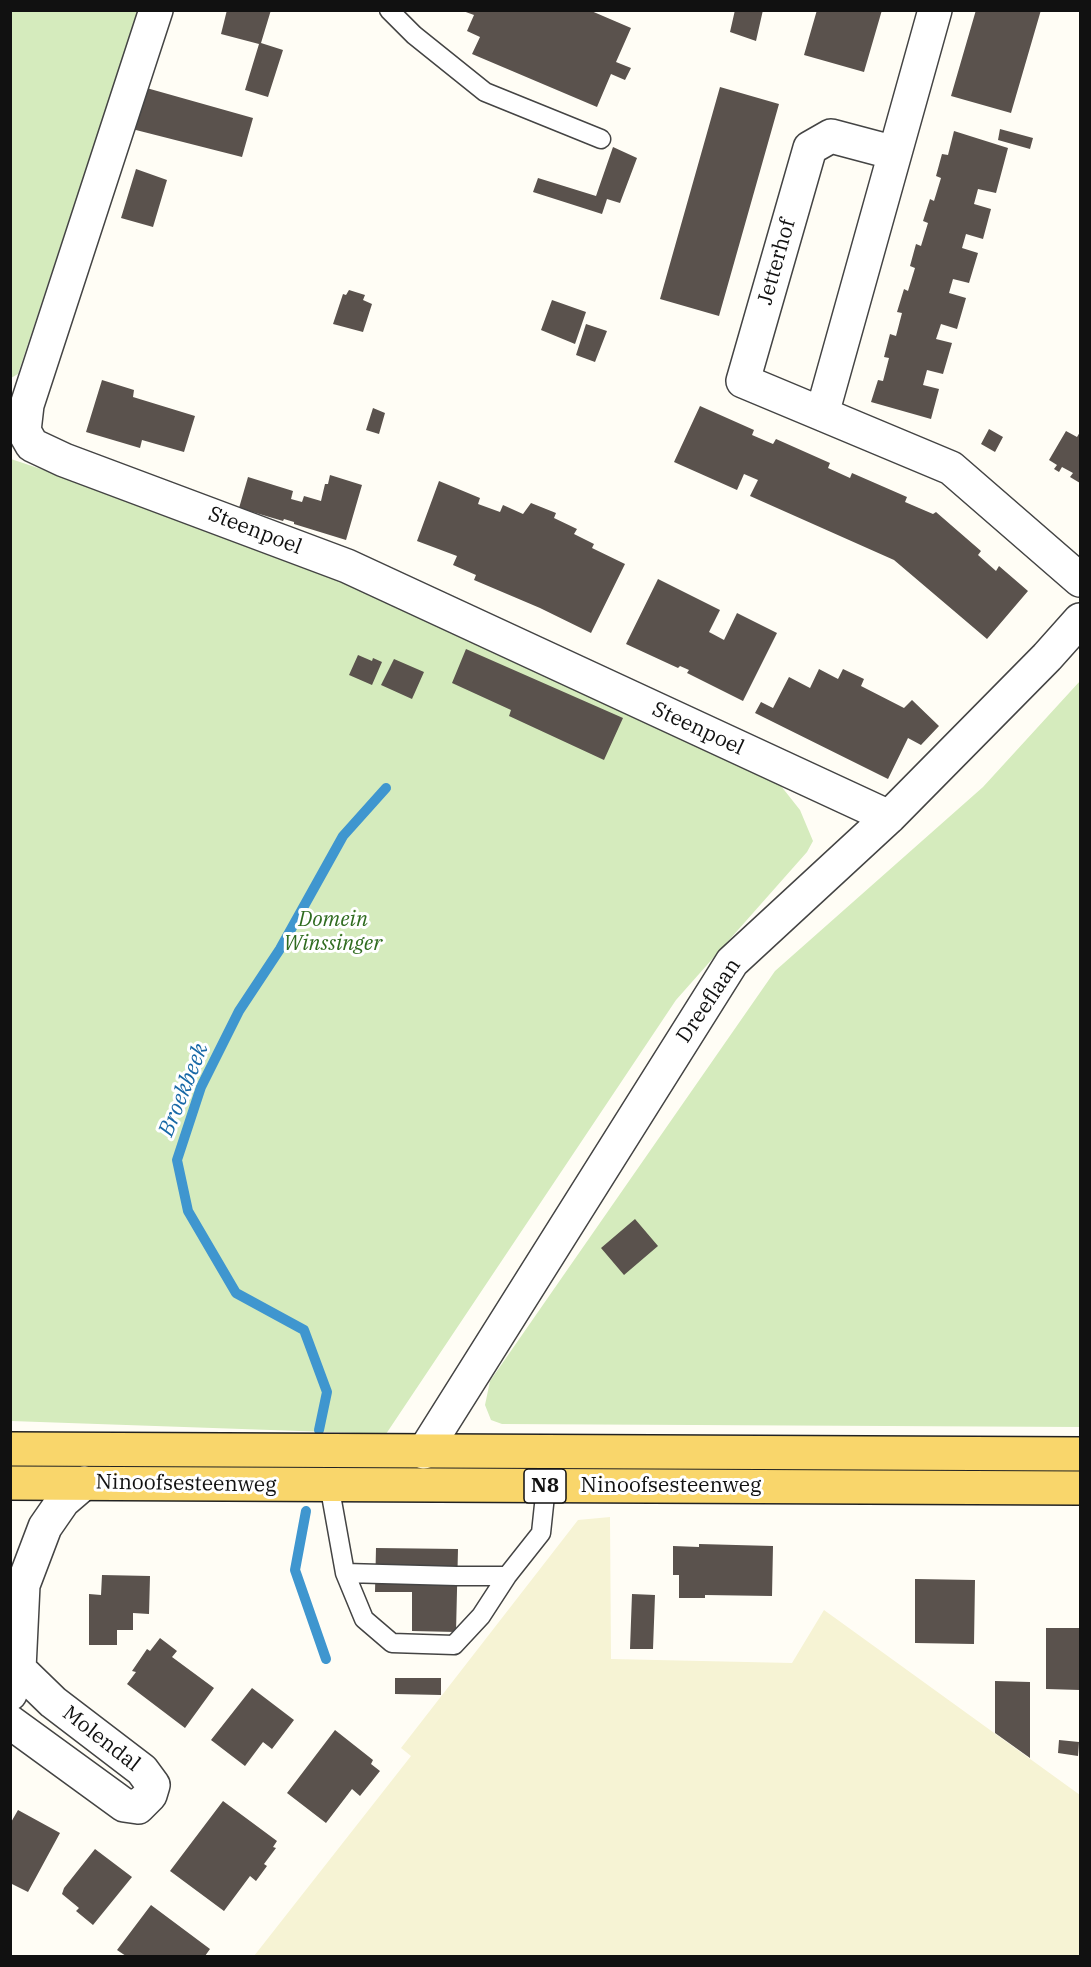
<!DOCTYPE html>
<html>
<head>
<meta charset="utf-8">
<style>
	body { margin:0 }
	#map { position:relative; width:1091px; height:1967px; overflow:hidden; background:#fffdf5; font-family:"IBM Plex Serif",serif }
	canvas { display:block }
	.frame { position:absolute; inset:0; border:12px solid #111; pointer-events:none }
</style>
</head>
<body>
<div id="map">
<canvas width="1091" height="1967"></canvas>
<div class="frame"></div>
</div>
<script>
const ctx = document.querySelector('canvas').getContext('2d');
ctx.lineJoin = 'round';
function fill(path, color) {
  ctx.fillStyle = color;
  ctx.fill(path, 'evenodd');
}
function poly(rows) {
  const path = new Path2D();
  for (const r of rows) {
    path.moveTo(r[0], r[1]);
    for (let i = 2; i < r.length; i += 2) path.lineTo(r[i], r[i + 1]);
  }
  return path;
}
function stroke(path, color, width, dash) {
  ctx.strokeStyle = color;
  ctx.lineWidth = width;
  ctx.lineCap = dash ? 'butt' : 'round';
  ctx.setLineDash(dash || []);
  ctx.stroke(path);
}
function label(font, color, halo, rows, align = 'center') {
  ctx.font = font + ' "IBM Plex Serif",serif';
  ctx.lineWidth = 6;
  ctx.setLineDash([]);
  ctx.textBaseline = 'middle';
  ctx.strokeStyle = halo;
  ctx.fillStyle = color;
  for (const [text, x, y, turn = 0] of rows) {
    ctx.save();
    ctx.translate(x, y);
    ctx.rotate((+turn || 0) * Math.PI / 180);
    ctx.textAlign = isNaN(turn) ? turn : align;
    if (halo) ctx.strokeText(text, 0, 0);
    ctx.fillText(text, 0, 0);
    ctx.restore();
  }
}
fill(poly([
	[610,1517,611,1659,792,1663,824,1610,1080,1795,1080,1956,254,1956,411,1756,401,1748,578,1520]
]), '#f6f3d4');
fill(poly([
	[11,10,138,11,18,374,11,378],
	[11,459,298,555,638,717,781,786,800,810,813,841,807,852,676,1000,386,1434,11,1421],
	[1080,681,1080,1427,502,1424,491,1420,485,1405,490,1381,775,971,983,787]
]), '#d5ebbd');
stroke(poly([
	[319,1430,327,1392,304,1330,236,1293,188,1211,177,1160,201,1087,239,1011,280,949,343,836,386,788],
	[306,1511,295,1570,326,1659]
]), '#3f96cf', 10);
fill(poly([
	[227,10,271,10,261,43,283,50,268,97,245,90,259,44,221,34],
	[589,10,631,28,616,62,631,68,625,80,611,74,597,107,472,54,480,37,467,31,474,15,463,11],
	[735,10,763,10,756,41,730,32],
	[817,10,882,10,864,72,804,55],
	[976,10,1041,10,1011,113,951,96],
	[143,87,253,118,242,157,132,129],
	[720,87,779,104,719,316,660,299],
	[1000,129,1033,138,1030,149,998,140],
	[954,131,1008,148,996,193,978,189,974,204,991,209,983,239,966,234,962,248,978,253,969,283,953,279,949,293,966,298,957,329,941,324,936,339,952,343,943,374,927,370,923,385,939,389,931,419,871,402,878,380,883,381,889,358,884,357,890,334,896,336,902,313,897,312,904,289,908,291,915,268,910,266,916,244,921,246,928,223,923,221,930,199,934,201,941,178,936,176,942,154,948,155],
	[613,147,637,158,620,203,607,199,602,214,533,192,538,178,596,196],
	[136,169,167,180,153,227,121,218],
	[349,290,365,295,363,300,372,304,363,332,333,324,343,294,346,295],
	[552,300,586,312,575,344,541,330],
	[586,324,607,331,595,362,576,355],
	[102,380,134,390,133,397,195,416,184,452,142,440,140,448,86,432],
	[700,406,754,430,752,435,773,444,776,439,830,463,828,468,850,478,852,473,907,497,905,502,933,514,936,512,981,551,978,555,996,571,999,566,1028,591,987,639,894,560,750,496,758,480,744,474,737,490,674,462],
	[373,408,385,413,379,434,366,430],
	[989,429,1003,437,995,452,981,444],
	[1066,431,1077,437,1080,432,1080,483,1070,477,1073,473,1062,467,1059,472,1054,469,1057,465,1049,460],
	[330,475,362,485,346,540,294,524,294,522,284,519,283,521,239,508,248,477,293,491,291,499,302,502,304,496,321,501,325,484,328,484],
	[439,481,480,498,478,504,500,512,503,505,523,514,531,503,556,513,554,518,577,529,574,534,594,544,592,548,625,564,591,633,540,608,474,580,476,575,453,565,457,556,417,541],
	[658,579,720,610,709,632,724,640,737,613,777,633,743,701,687,673,689,670,680,666,678,668,626,644],
	[466,649,623,718,604,760,509,716,511,710,452,683],
	[358,655,372,661,373,658,382,662,372,685,349,675],
	[394,659,424,672,412,699,381,685],
	[819,669,838,679,843,669,864,679,861,686,904,708,912,700,939,726,921,745,908,738,888,779,755,713,761,702,773,708,789,677,810,688],
	[635,1219,658,1246,624,1275,601,1248],
	[699,1544,773,1546,772,1596,705,1595,705,1598,679,1598,679,1575,673,1575,673,1546,699,1547],
	[376,1548,458,1549,456,1632,412,1631,412,1592,375,1592],
	[102,1575,150,1576,149,1614,133,1613,133,1630,117,1630,117,1645,89,1645,89,1594,101,1595],
	[915,1579,975,1580,974,1644,915,1643],
	[632,1594,655,1595,653,1649,630,1649],
	[1046,1628,1080,1628,1080,1690,1046,1689],
	[160,1638,177,1651,172,1657,214,1688,185,1728,127,1684,136,1672,132,1671,147,1649,150,1651],
	[395,1678,441,1678,441,1695,395,1694],
	[995,1681,1030,1682,1030,1758,995,1733],
	[252,1688,294,1720,272,1749,263,1742,245,1766,211,1740],
	[335,1730,373,1760,371,1764,380,1771,360,1796,352,1789,326,1823,287,1793],
	[1059,1740,1079,1742,1078,1756,1058,1753],
	[223,1801,277,1841,273,1847,276,1848,264,1864,267,1866,256,1881,250,1876,224,1911,170,1871],
	[18,1810,60,1833,28,1892,10,1883,10,1824],
	[95,1849,132,1877,93,1925,76,1911,79,1908,62,1894,64,1888],
	[151,1905,210,1949,205,1956,126,1956,117,1950]
]), '#5a524d');
const service = poly([
	[389,10,414,35,485,92,601,139],
	[329,1484,345,1573,457,1576,507,1576,541,1533,546,1486],
	[345,1573,364,1619,392,1643,454,1645,481,1616,507,1576]
]);
const minor = poly([
	[156,10,27,405,24,431,32,445,64,460,347,566,889,817],
	[935,10,822,414,951,468,1080,580],
	[822,414,743,381,810,148,831,136,895,153],
	[424,1452,732,962,889,817,1047,657,1080,620],
	[10,1694,19,1669,23,1585,45,1527,63,1501,84,1483],
	[10,1722,124,1805,138,1807,150,1795,153,1785,142,1770,53,1702,19,1669]
]);
const primary = poly([
	[10,1449,1080,1454],
	[10,1483,1080,1488]
]);
stroke(service, '#444', 21);
stroke(minor, '#444', 36);
stroke(primary, '#222', 36);
stroke(service, '#fff', 18);
stroke(minor, '#fff', 33);
stroke(primary, '#f9d66b', 33);
for (const [x, y, w] of [
	[545,1486,42]
]) {
  const box = new Path2D();
  box.roundRect(x - w / 2, y - 17, w, 34, 4.5);
  ctx.fillStyle = '#fff';
  ctx.fill(box);
  stroke(box, '#111', 1.5);
}
label('bold 20px', '#111', null, [
	["N8",545,1486]
]);
label('21px', '#111', '#fff', [
	["Jetterhof",777,262,-74],
	["Steenpoel",255,531,21],
	["Steenpoel",698,729,25],
	["Dreeflaan",709,1001,-56],
	["Ninoofsesteenweg",186,1484,1],
	["Ninoofsesteenweg",671,1486],
	["Molendal",101,1739,38]
]);
label('italic 21px', '#2f6b1f', '#fff', [
	["Domein",333,920],
	["Winssinger",333,944]
]);
label('italic 22px', '#1768a6', '#fff', [
	["Broekbeek",184,1090,-68]
]);
</script>
</body>
</html>
